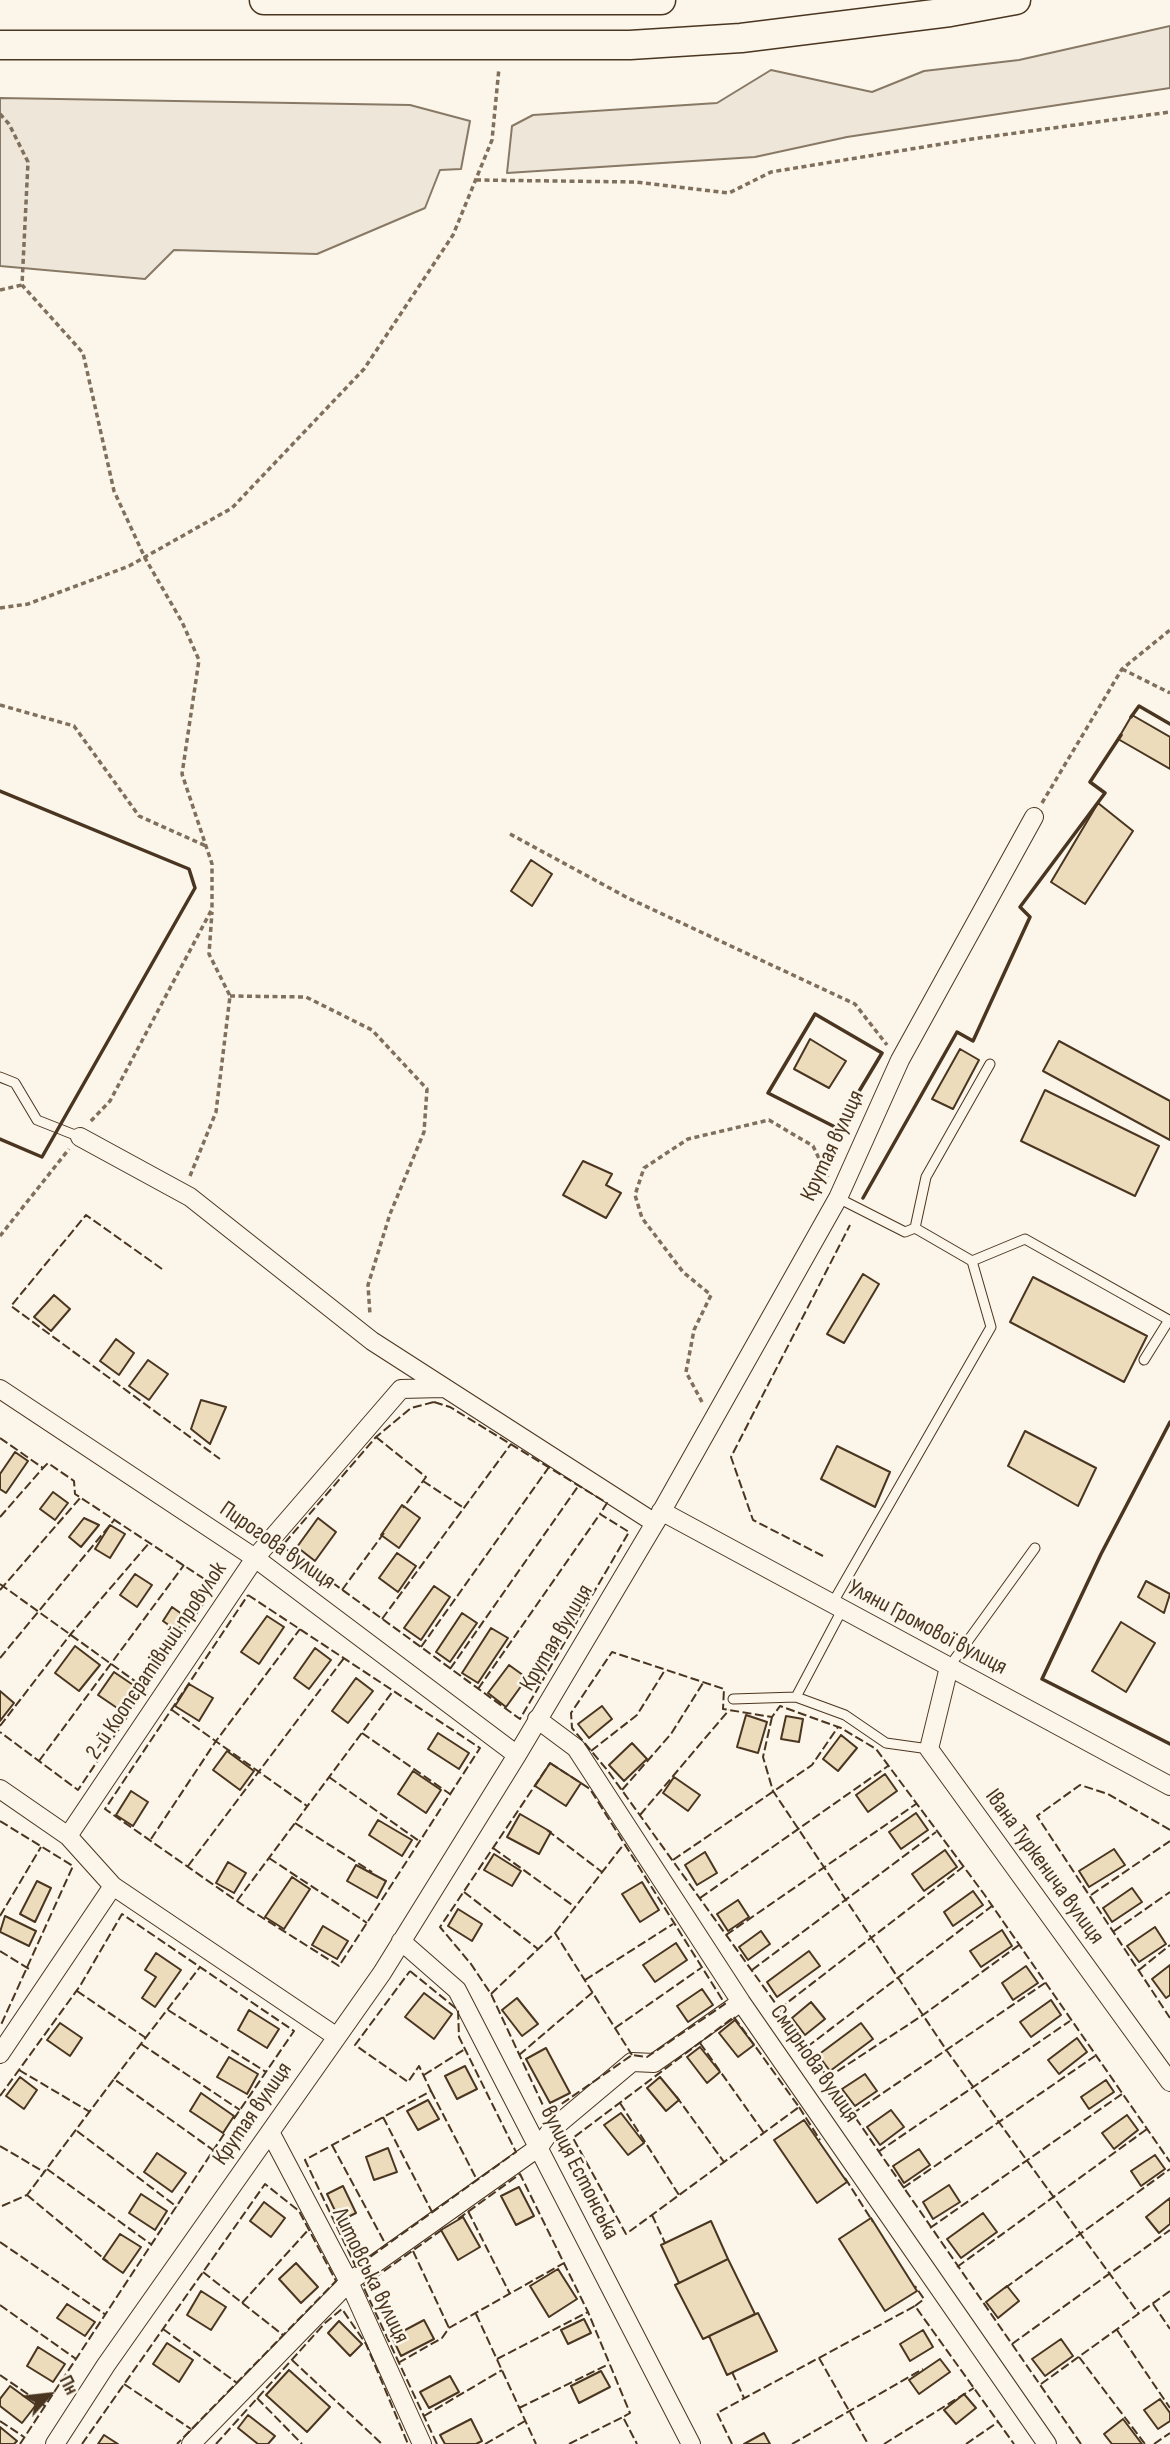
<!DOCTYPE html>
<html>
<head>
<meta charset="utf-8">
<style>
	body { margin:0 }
	#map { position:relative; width:1170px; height:2444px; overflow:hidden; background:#fbf6e9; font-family:"Sofia Sans Condensed",sans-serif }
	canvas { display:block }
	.north { position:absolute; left:14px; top:2360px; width:70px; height:70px; -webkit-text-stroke:5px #fbf6e9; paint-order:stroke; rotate:63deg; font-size:19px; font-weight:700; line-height:28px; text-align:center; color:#4a3520 }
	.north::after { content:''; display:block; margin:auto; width:24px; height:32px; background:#4a3520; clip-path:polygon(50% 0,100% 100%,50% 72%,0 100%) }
</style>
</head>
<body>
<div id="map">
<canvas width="1170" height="2444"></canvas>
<div class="north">Пн</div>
</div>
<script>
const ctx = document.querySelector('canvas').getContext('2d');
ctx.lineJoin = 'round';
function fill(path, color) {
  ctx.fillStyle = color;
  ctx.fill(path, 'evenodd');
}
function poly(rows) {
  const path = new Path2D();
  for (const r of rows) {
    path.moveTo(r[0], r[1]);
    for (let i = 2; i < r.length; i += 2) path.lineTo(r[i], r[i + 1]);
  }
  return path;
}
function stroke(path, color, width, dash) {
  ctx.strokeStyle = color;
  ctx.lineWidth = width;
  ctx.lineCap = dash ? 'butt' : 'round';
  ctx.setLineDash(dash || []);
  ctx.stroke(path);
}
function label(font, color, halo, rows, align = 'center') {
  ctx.font = font + ' "Sofia Sans Condensed",sans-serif';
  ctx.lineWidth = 5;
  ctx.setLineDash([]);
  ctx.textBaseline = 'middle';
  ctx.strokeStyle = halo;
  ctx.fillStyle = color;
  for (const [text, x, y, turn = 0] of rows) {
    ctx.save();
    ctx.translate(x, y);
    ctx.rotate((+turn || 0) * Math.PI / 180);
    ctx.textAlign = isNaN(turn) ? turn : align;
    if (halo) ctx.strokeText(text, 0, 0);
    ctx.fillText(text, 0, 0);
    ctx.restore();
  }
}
const green = poly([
	[1170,26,1170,88,847,137,755,157,507,173,512,126,533,115,717,103,771,70,872,92,924,71,1019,60,1170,26],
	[0,98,410,105,470,121,461,169,440,170,425,208,317,254,174,250,145,279,0,266,0,98]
]);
fill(green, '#ede6d9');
stroke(green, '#887966', 2);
const building = poly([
	[1132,715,1170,737,1170,769,1118,739,1132,715],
	[1098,803,1133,831,1085,904,1051,882,1098,803],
	[531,860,552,874,532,906,511,891,531,860],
	[810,1039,846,1061,829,1088,794,1069,810,1039],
	[1059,1041,1170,1101,1170,1140,1043,1071,1059,1041],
	[960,1049,979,1060,953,1109,932,1099,960,1049],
	[1045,1090,1159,1146,1135,1196,1021,1141,1045,1090],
	[583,1161,612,1174,606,1185,621,1193,606,1218,563,1195,583,1161],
	[863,1274,879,1284,844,1343,827,1334,863,1274],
	[1033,1277,1147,1336,1124,1382,1010,1322,1033,1277],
	[54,1295,70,1309,51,1331,34,1317,54,1295],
	[116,1339,134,1353,119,1375,100,1361,116,1339],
	[148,1360,168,1374,149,1400,129,1386,148,1360],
	[201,1400,226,1407,210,1444,191,1429,201,1400],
	[1025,1431,1096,1468,1078,1506,1008,1466,1025,1431],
	[837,1446,890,1472,875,1507,821,1479,837,1446],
	[15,1452,28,1461,6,1493,0,1489,0,1474,15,1452],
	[53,1492,68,1503,55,1520,40,1509,53,1492],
	[402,1505,420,1518,399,1548,381,1535,402,1505],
	[84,1518,99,1525,81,1547,69,1537,84,1518],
	[318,1518,336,1532,315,1561,297,1547,318,1518],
	[110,1525,125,1534,110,1558,95,1549,110,1525],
	[397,1553,416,1566,398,1592,379,1578,397,1553],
	[135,1574,152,1585,137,1607,120,1595,135,1574],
	[1146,1581,1170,1594,1164,1613,1138,1597,1146,1581],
	[434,1586,450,1597,421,1640,404,1628,434,1586],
	[172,1607,186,1617,177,1631,163,1621,172,1607],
	[462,1613,477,1623,450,1662,436,1652,462,1613],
	[267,1616,284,1627,259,1664,241,1652,267,1616],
	[1121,1622,1155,1643,1126,1692,1092,1671,1121,1622],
	[491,1628,508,1638,478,1683,462,1673,491,1628],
	[75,1646,100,1665,79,1691,55,1673,75,1646],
	[315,1648,331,1660,309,1689,294,1678,315,1648],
	[509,1665,527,1678,506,1707,488,1693,509,1665],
	[114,1672,139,1689,123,1712,98,1695,114,1672],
	[356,1678,373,1691,348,1723,332,1711,356,1678],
	[189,1684,213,1698,199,1721,175,1706,189,1684],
	[0,1691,14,1703,0,1721,0,1691],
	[602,1706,612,1719,589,1738,578,1724,602,1706],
	[746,1715,767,1722,758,1753,737,1747,746,1715],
	[786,1716,803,1719,799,1742,781,1739,786,1716],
	[438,1733,469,1753,459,1769,428,1749,438,1733],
	[841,1735,857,1748,838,1771,823,1759,841,1735],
	[632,1743,647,1759,624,1781,609,1765,632,1743],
	[227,1751,254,1771,240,1790,213,1770,227,1751],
	[550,1763,581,1783,566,1806,535,1786,550,1763],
	[413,1771,441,1790,426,1813,398,1794,413,1771],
	[885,1774,897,1791,868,1812,856,1795,885,1774],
	[674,1777,700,1795,688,1811,663,1793,674,1777],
	[131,1791,148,1802,133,1826,116,1815,131,1791],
	[916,1813,928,1830,901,1849,889,1832,916,1813],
	[520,1814,551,1832,539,1854,507,1837,520,1814],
	[378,1820,412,1840,402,1856,369,1835,378,1820],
	[1114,1849,1125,1865,1089,1887,1079,1871,1114,1849],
	[945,1850,957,1867,924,1891,912,1874,945,1850],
	[705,1852,717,1873,697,1885,685,1865,705,1852],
	[494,1854,521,1871,512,1886,484,1870,494,1854],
	[228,1862,246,1873,234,1893,216,1883,228,1862],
	[356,1865,386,1881,377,1898,347,1881,356,1865],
	[292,1877,310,1889,284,1929,265,1917,292,1877],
	[37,1881,51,1888,35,1922,20,1914,37,1881],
	[642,1882,659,1910,640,1922,622,1894,642,1882],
	[1132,1888,1142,1902,1112,1922,1103,1908,1132,1888],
	[973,1891,983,1905,953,1926,944,1912,973,1891],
	[738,1900,749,1917,728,1931,717,1914,738,1900],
	[458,1909,482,1924,472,1941,448,1926,458,1909],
	[5,1916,36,1931,29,1946,0,1932,5,1916],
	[323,1926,348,1941,337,1959,312,1945,323,1926],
	[1155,1927,1166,1944,1139,1962,1127,1946,1155,1927],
	[1002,1930,1012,1946,981,1967,970,1951,1002,1930],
	[761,1931,770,1944,748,1960,739,1947,761,1931],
	[676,1943,687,1960,655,1982,643,1965,676,1943],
	[809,1951,820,1966,777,1997,767,1982,809,1951],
	[156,1953,181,1970,155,2007,142,1998,156,1977,145,1970,156,1953],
	[1170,1965,1170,1995,1166,1998,1152,1979,1170,1965],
	[1026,1966,1038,1983,1013,2000,1002,1983,1026,1966],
	[702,1989,713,2005,688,2022,677,2006,702,1989],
	[424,1993,452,2014,434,2039,405,2017,424,1993],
	[517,1998,538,2024,522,2036,502,2010,517,1998],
	[1051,2000,1061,2015,1031,2037,1020,2022,1051,2000],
	[811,2002,825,2019,805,2035,792,2018,811,2002],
	[249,2010,279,2029,267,2048,238,2030,249,2010],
	[735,2020,754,2045,738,2057,719,2033,735,2020],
	[60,2023,82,2038,70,2056,47,2040,60,2023],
	[861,2023,873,2039,830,2071,818,2055,861,2023],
	[1077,2038,1087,2052,1059,2074,1048,2060,1077,2038],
	[700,2047,720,2072,707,2083,687,2057,700,2047],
	[546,2048,570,2093,550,2103,526,2059,546,2048],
	[229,2057,258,2074,247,2094,217,2077,229,2057],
	[465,2066,477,2089,457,2099,445,2076,465,2066],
	[865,2074,877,2091,855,2106,842,2089,865,2074],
	[20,2077,37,2090,24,2109,6,2096,20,2077],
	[660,2077,679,2100,666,2111,647,2088,660,2077],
	[1106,2080,1114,2092,1089,2109,1081,2097,1106,2080],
	[201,2093,234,2116,223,2133,190,2111,201,2093],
	[428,2100,439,2119,418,2130,407,2111,428,2100],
	[891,2110,904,2127,880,2145,867,2127,891,2110],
	[621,2113,644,2143,628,2155,604,2125,621,2113],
	[1127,2115,1138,2130,1114,2149,1102,2133,1127,2115],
	[804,2120,847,2182,817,2203,774,2140,804,2120],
	[388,2148,397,2172,374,2180,366,2157,388,2148],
	[919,2149,930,2165,904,2183,893,2166,919,2149],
	[157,2153,186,2173,172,2192,144,2172,157,2153],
	[1155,2155,1165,2169,1141,2186,1131,2171,1155,2155],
	[949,2185,960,2202,933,2219,923,2202,949,2185],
	[343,2186,356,2213,340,2221,327,2194,343,2186],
	[519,2187,534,2216,516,2225,501,2196,519,2187],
	[141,2194,167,2211,155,2230,129,2213,141,2194],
	[1170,2198,1170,2224,1159,2233,1146,2217,1170,2198],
	[264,2202,285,2218,271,2237,250,2221,264,2202],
	[983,2213,997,2232,961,2258,947,2239,983,2213],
	[463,2217,480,2247,458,2260,441,2230,463,2217],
	[871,2218,917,2291,885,2311,839,2239,871,2218],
	[711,2221,728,2259,679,2283,661,2245,711,2221],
	[120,2234,141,2247,123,2273,103,2259,120,2234],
	[728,2259,755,2314,703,2339,675,2285,728,2259],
	[296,2263,318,2287,301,2303,279,2279,296,2263],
	[558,2269,577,2299,549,2317,530,2286,558,2269],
	[1007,2286,1019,2301,998,2318,986,2302,1007,2286],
	[201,2291,226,2307,211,2330,187,2315,201,2291],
	[67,2304,95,2322,85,2336,57,2318,67,2304],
	[758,2313,777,2351,727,2375,709,2336,758,2313],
	[584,2319,591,2333,568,2344,561,2330,584,2319],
	[424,2320,434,2339,401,2356,392,2337,424,2320],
	[339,2321,362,2344,350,2356,328,2333,339,2321],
	[923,2330,933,2347,910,2361,900,2344,923,2330],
	[1061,2339,1073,2356,1045,2376,1032,2359,1061,2339],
	[167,2343,193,2360,179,2382,153,2364,167,2343],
	[38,2347,65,2364,53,2382,27,2366,38,2347],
	[940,2359,950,2372,919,2394,909,2380,940,2359],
	[289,2370,330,2407,307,2432,266,2395,289,2370],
	[601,2371,610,2387,579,2403,571,2386,601,2371],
	[450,2376,459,2392,429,2408,420,2392,450,2376],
	[10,2386,36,2405,22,2423,0,2406,0,2399,10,2386],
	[964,2394,976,2408,956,2424,944,2410,964,2394],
	[1160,2399,1170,2413,1170,2421,1158,2429,1144,2410,1160,2399],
	[248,2415,275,2436,268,2444,258,2444,238,2428,248,2415],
	[471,2419,482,2441,476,2444,445,2444,440,2435,471,2419],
	[1123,2419,1142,2444,1112,2444,1104,2434,1123,2419],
	[0,2427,17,2441,14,2444,0,2444,0,2427],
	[764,2433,770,2444,744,2444,764,2433],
	[104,2435,118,2444,98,2444,104,2435]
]);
fill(building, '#ecdcbc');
stroke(building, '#4a3520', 2);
const lane = poly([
	[0,1077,15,1083,37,1120,80,1137],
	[838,1198,905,1232,915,1228],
	[972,1261,1025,1239,1169,1320,1144,1360],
	[832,1604,991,1327,972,1261,915,1228,926,1177,990,1064],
	[949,1667,1035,1548],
	[796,1697,842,1610],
	[733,1699,796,1697,845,1715,886,1743,929,1749]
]);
const street = poly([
	[80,1137,190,1197,372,1341,655,1523],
	[0,1389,255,1558,517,1755],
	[661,1511,1170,1786],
	[949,1667,929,1749,1170,2082],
	[537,1719,576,1748,741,2002,1047,2444],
	[0,1789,68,1836,113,1886,337,2037],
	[68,1836,255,1558,401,1389,443,1388],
	[401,1941,457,1990,691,2444],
	[0,2054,113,1886],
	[270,2132,349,2282,422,2444],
	[55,2444,106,2365,382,1973,517,1755,655,1523,838,1198,900,1060,1034,817],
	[191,2444,349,2282,539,2147,551,2130,632,2062,654,2063,741,2002]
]);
const primary = poly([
	[264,0,661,0],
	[0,45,630,45,741,38,950,12,1016,0]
]);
stroke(lane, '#4a3520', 11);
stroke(street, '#4a3520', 20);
stroke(primary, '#4a3520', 31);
stroke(poly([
	[0,114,9,124,28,162,22,285,83,353,114,491,145,558,182,622,199,660,182,774,212,864,212,909,110,1101,89,1123],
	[476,180,636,182,729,193,771,172,972,139,1170,112],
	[0,290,22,285],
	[0,608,28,604,129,566,232,508,364,369,453,235,492,140,499,68],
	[1122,669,1170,693],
	[0,705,74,726,139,816,206,846],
	[1042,803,1122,669,1170,630],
	[510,834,628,898,855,1004,887,1045],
	[230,996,306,997,372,1030,427,1089,424,1132,390,1214,368,1285,370,1315],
	[190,1176,216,1112,230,996,209,954,212,912],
	[0,1236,69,1149],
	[702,1402,686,1372,694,1330,711,1295,683,1272,642,1218,635,1195,644,1168,688,1139,769,1120,813,1146,828,1177]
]), '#7f6f5c', 3.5, [5, 3.5]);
stroke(lane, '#fbf6e9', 9);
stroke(street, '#fbf6e9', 18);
stroke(primary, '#fbf6e9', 28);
stroke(poly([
	[162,1269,86,1215,11,1306,220,1459],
	[434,1402,450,1407,607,1503,600,1514,629,1532,520,1719,282,1546,376,1437,411,1408,434,1402],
	[376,1437,426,1477,403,1508],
	[0,1438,43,1468,48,1463,74,1481,75,1494,215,1586,78,1790,0,1732],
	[423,1481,464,1508],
	[0,1517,43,1468],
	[823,1556,753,1520,731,1457,850,1225],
	[0,1584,146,1689],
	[0,1590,81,1497],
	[342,1590,384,1533],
	[248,1595,480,1748,339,1966,244,1906,105,1809,248,1595],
	[382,1619,511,1444],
	[421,1647,549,1467],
	[0,1658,115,1519],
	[450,1669,579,1485],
	[478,1689,600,1514],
	[172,1710,307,1806],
	[772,1717,763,1757,773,1791,947,2051,1139,2314],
	[0,1726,70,1635,150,1542],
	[362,1733,450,1794],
	[591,1751,637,1715,665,1670],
	[39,1761,184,1565],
	[550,1763,590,1789,725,2004,647,2057,632,2055,547,2114,491,1994,471,1964,440,1927,550,1763],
	[329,1777,419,1841],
	[622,1790,671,1734,703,1683],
	[640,1815,729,1710],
	[0,1821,73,1866,0,2027],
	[295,1823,372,1872],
	[547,1830,602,1872],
	[1170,1830,1108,1794,1080,1785,1037,1816,1170,2018],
	[151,1839,216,1741,300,1629],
	[493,1848,575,1907],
	[269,1858,367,1923],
	[673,1860,812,1765,838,1727],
	[188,1866,344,1658],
	[464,1892,538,1949],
	[1091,1895,1170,1841],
	[700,1898,888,1766],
	[237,1901,393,1691],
	[0,1916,41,1847],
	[1114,1931,1170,1892],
	[555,1933,624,1844],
	[726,1935,916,1804],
	[0,1951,29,1969],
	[752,1970,936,1832],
	[1139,1970,1170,1945],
	[410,1971,458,2010,459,2037,516,2152,356,2267,305,2160,431,2091,419,2066,408,2082,355,2045,410,1971],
	[585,1980,673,1924],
	[77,1991,146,2038],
	[491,1994,555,1933,632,2055],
	[779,2009,963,1867],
	[168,2010,266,2072],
	[734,2017,799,2107,626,2234,573,2138,734,2017],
	[615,2028,701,1968],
	[700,2043,764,2133],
	[141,2044,240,2110],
	[807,2047,992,1906],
	[519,2055,593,1992],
	[19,2070,90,2112],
	[424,2075,465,2049],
	[827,2078,923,2015,1019,1945],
	[114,2079,200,1967],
	[431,2091,477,2180],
	[0,2096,80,1986,122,1914,294,2031,233,2120],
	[676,2096,724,2162],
	[620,2103,679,2195],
	[799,2107,820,2140],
	[852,2114,1045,1983],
	[383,2117,432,2212],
	[77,2131,177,2207],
	[332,2145,386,2245],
	[0,2146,44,2172],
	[878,2152,1070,2021],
	[47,2169,152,2245],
	[845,2178,873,2222],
	[903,2188,1095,2056],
	[27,2195,108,2262],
	[2,2206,27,2195,114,2079,213,2150],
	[468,2211,510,2294],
	[652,2215,665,2243],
	[458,2219,520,2174,588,2312,630,2413,623,2417,637,2444],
	[930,2228,1122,2094],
	[0,2242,106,2315],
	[413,2251,449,2328],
	[957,2267,1147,2129],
	[203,2272,283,2335],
	[1005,2288,1170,2169],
	[242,2303,309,2229],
	[1153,2304,1170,2329],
	[0,2305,76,2359],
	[915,2306,924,2299,915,2286],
	[476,2314,536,2444],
	[163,2329,237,2383],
	[1117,2330,1170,2408],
	[1012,2344,1170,2230],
	[1079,2357,1145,2444],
	[819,2358,868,2444],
	[497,2359,588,2312],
	[292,2360,382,2444],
	[398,2363,442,2338,449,2328,564,2263],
	[732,2372,744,2398],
	[0,2375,45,2406],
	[124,2384,191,2429],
	[1041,2384,1170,2291],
	[257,2398,302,2444],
	[519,2408,609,2364],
	[424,2416,502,2370],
	[0,2421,24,2437],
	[20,2444,226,2131],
	[82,2444,265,2184,299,2211,336,2281,177,2444],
	[216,2444,325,2323,342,2309,366,2344,408,2444],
	[437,2444,363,2286,443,2229],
	[485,2444,525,2421],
	[569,2444,623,2417],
	[732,2444,717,2413,915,2306,1014,2444],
	[792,2444,923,2369],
	[884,2444,974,2388],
	[966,2444,998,2422],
	[1081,2444,799,2036,608,1771,572,1728,571,1713,612,1652,724,1689,723,1709,772,1717,780,1706,841,1728,876,1749,984,1894,1170,2162],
	[1154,2444,1170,2433]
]), '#4a3520', 2, [9, 3.5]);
stroke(poly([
	[1131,717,1139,706,1170,724],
	[0,791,189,869,195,888,42,1157,0,1139],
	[815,1014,882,1053,837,1128,768,1093,815,1014],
	[863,1198,957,1032,973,1041,1030,917,1020,907,1105,793,1090,782,1121,735],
	[1170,1422,1101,1554,1042,1679,1170,1744]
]), '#4a3520', 3.5);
label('23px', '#4a3520', '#fbf6e9', [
	["Крутая вулиця",833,1146,-65],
	["Пирогова вулиця",277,1546,35],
	["Уляни Громової вулиця",927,1628,28],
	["Крутая вулиця",557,1638,-59],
	["2-й Коопєратівний провулок",157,1661,-56],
	["Івана Туркенича вулиця",1044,1867,54],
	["Смирнова вулиця",814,2064,55],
	["Крутая вулиця",253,2114,-55],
	["вулиця Естонська",579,2173,63],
	["Литовська вулиця",370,2276,64]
]);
</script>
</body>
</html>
